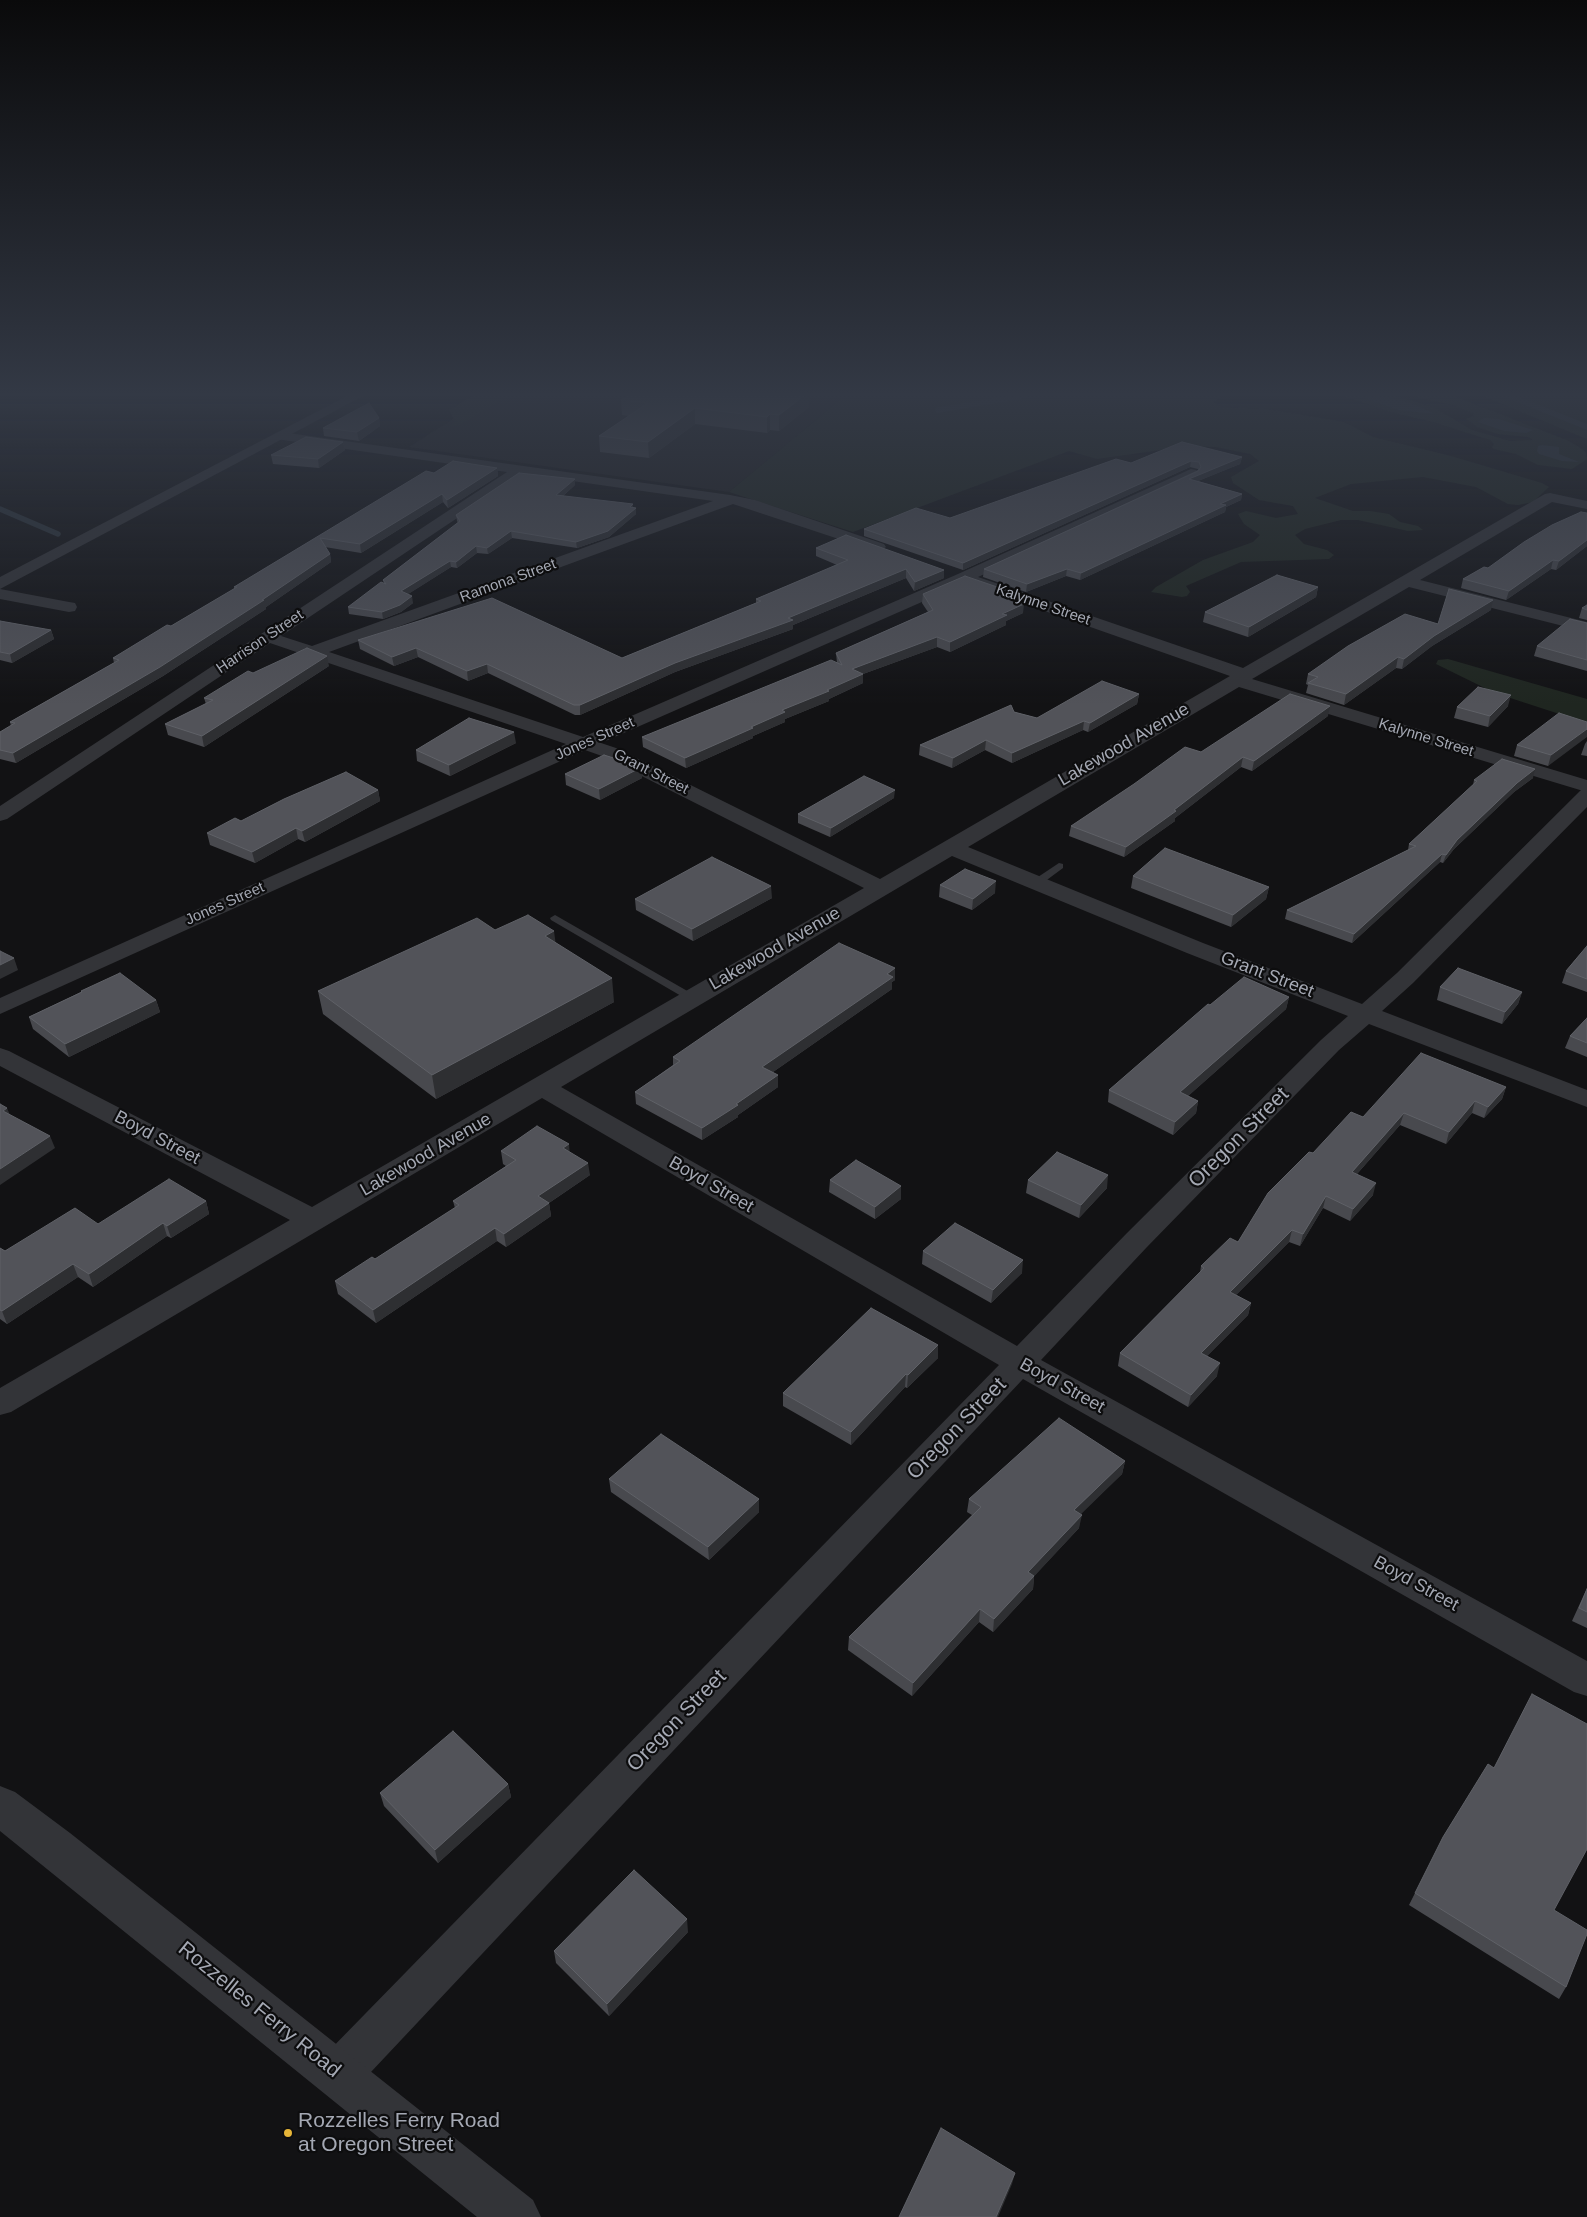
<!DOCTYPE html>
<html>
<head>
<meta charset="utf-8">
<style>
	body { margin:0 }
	canvas { display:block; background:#121214 }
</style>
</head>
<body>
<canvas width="1587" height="2217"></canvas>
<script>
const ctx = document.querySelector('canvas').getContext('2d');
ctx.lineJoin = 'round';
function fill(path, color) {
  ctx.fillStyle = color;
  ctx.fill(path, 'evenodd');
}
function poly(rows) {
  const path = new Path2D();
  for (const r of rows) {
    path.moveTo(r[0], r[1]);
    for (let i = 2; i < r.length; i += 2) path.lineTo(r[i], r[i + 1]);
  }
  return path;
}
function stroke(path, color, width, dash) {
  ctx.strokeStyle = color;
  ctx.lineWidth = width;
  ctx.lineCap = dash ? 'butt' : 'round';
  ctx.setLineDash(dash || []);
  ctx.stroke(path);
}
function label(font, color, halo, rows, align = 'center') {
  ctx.font = font + ' Helvetica,sans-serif';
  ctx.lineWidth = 4.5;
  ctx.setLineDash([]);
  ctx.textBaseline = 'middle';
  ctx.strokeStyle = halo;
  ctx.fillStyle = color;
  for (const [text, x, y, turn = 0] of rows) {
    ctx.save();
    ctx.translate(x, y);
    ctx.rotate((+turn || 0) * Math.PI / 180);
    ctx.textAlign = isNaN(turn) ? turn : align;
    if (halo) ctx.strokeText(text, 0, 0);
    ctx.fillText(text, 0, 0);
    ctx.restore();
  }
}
fill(poly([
	[491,395,846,395,729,492,409,447]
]), '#1e1e20');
fill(poly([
	[474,395,509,395,460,425,450,426,455,421,449,410],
	[846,395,1223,395,1222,397,1213,402,1222,407,1267,409,1344,422,1373,437,1451,456,1542,483,1549,487,1533,502,1518,505,1508,504,1476,487,1423,477,1351,484,1315,498,1353,511,1370,511,1389,514,1400,522,1418,526,1423,530,1408,531,1358,520,1341,520,1305,529,1295,535,1304,544,1327,550,1334,555,1329,559,1241,562,1186,586,1190,592,1187,596,1182,597,1151,592,1156,587,1203,560,1253,542,1260,535,1244,524,1238,514,1246,511,1276,518,1298,514,1293,506,1259,500,1233,483,1231,477,1259,461,1250,454,1216,447,1189,446,1097,459,1069,451,853,532,729,492],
	[1341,395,1393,395,1433,407,1472,430,1510,441,1533,440,1528,437,1498,434,1477,427,1466,419,1474,416,1473,413,1452,405,1409,395,1451,395,1569,441,1582,449,1586,453,1587,459,1572,469,1538,465,1516,454,1494,449,1492,447,1494,444,1490,440,1433,422,1387,411],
	[1480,395,1587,395,1587,439],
	[1448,659,1587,699,1587,723,1495,693,1436,664,1438,660]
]), '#1f2620');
fill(poly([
	[1355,395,1378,395,1411,403,1435,414,1398,410],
	[1484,418,1499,419,1533,430,1526,433,1504,431,1478,422],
	[1542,445,1559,447,1559,454,1579,462,1562,461,1539,454,1537,451,1538,446]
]), '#2c343b');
stroke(poly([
	[1507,395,1587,427],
	[938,410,1028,395],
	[0,509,58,534]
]), '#2c343b', 5.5);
fill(poly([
	[1059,863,1063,864,1063,868,1040,885,1032,885,1032,881,1059,863],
	[555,915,696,996,698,998,696,1000,688,1000,551,920,550,918,555,915]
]), '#333438');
fill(poly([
	[281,432,730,495,755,500,884,544,886,547,878,552,872,550,733,504,329,652,583,737,958,574,1191,469,1196,470,1198,473,1196,476,978,577,1243,668,1545,494,1550,493,1587,501,1587,509,1552,502,1420,580,1587,622,1587,632,1409,587,1252,679,1587,780,1587,807,1413,983,1382,1011,1587,1090,1587,1107,1369,1024,1339,1050,1147,1247,1041,1360,1587,1661,1587,1696,1574,1692,1023,1379,354,2090,338,2096,322,2090,316,2074,322,2058,999,1365,542,1098,11,1412,0,1415,0,1388,290,1220,0,1066,0,1048,9,1051,312,1207,864,888,602,756,585,750,0,1014,0,998,566,744,270,643,7,819,0,821,0,806,507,472,276,439,274,436,276,433,281,432],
	[523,474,713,501,312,646,281,636,523,474],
	[965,583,1230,676,880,879,616,748,601,743,965,583],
	[1239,687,1580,790,1581,790,1397,973,1362,1004,1203,943,968,847,1239,687],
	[952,856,1187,953,1348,1016,1321,1040,1127,1233,1017,1346,561,1087,952,856],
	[0,589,69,602,75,603,77,607,75,611,69,612,0,599,0,589]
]), '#333438');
fill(poly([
	[349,395,365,395,0,589,0,577,349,395],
	[0,1786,15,1792,70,1833,533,2200,541,2217,477,2217,0,1831,0,1786]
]), '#333438');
fill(poly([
	[628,395,809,395,809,407,779,431,770,430,767,433,695,424,649,458,600,452,599,436,629,416,622,415,621,400],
	[379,418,380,426,359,441,324,436,323,428],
	[343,442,345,450,319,468,273,464,271,455],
	[1242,457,1240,464,1198,481,1242,494,1241,500,1226,507,1225,512,1080,580,1066,576,1026,592,983,577,984,569,1198,470,1198,469,1190,467,963,570,864,536,864,529,950,518,1131,463],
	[497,468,498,476,448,508,443,502,361,553,325,547,330,554,331,562,266,607,266,609,163,676,16,763,0,759,0,732,11,726,10,722,114,663,113,658,171,626,234,589,234,587,434,473],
	[575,485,563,496,636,508,636,514,609,537,577,548,512,538,488,554,477,553,457,568,451,567,408,594,413,603,401,612,383,619,349,614,348,607,384,583,383,580,458,523,457,521,456,515],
	[1587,513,1587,546,1556,570,1551,569,1506,600,1461,588,1463,579,1488,568],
	[816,548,944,570,944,578,914,591,906,578,793,625,793,629,675,672,580,715,575,715,488,673,468,681,418,657,394,666,360,649,358,640,622,658,756,603,756,599,837,565,816,556],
	[1318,587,1316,597,1248,637,1203,622,1205,612],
	[923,594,1006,597,1023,613,1006,621,1006,625,950,652,937,647,863,674,863,683,829,699,829,701,785,719,785,722,753,736,753,738,686,768,643,747,642,737,837,663,836,653,928,612,922,603],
	[1587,605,1587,620,1579,618,1582,608],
	[1491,610,1432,646,1402,669,1396,668,1344,705,1306,693,1308,685,1306,684,1308,674,1438,624],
	[0,621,51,630,54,639,12,663,0,660],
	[1587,623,1587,671,1534,656,1537,646],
	[329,666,204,747,168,735,165,724,206,704,204,698],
	[1139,694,1137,704,1088,732,1083,730,1012,763,985,750,952,768,919,755,920,745,1014,712,1037,718],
	[1508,706,1488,727,1454,718,1457,707],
	[1328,716,1252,771,1241,767,1175,818,1175,821,1124,857,1069,836,1071,826,1201,752],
	[1587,722,1548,766,1514,756,1517,745],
	[1587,741,1587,756,1581,755,1585,744],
	[516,743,450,776,417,761,416,750],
	[565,774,642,778,600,800,566,785],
	[1533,778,1514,792,1454,849,1443,863,1440,862,1352,943,1285,919,1287,910,1408,850,1409,844,1473,785,1474,780],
	[378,790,380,801,305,842,298,839,255,863,210,845,207,833,241,821],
	[894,798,830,837,798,823,798,814],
	[1133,876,1269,887,1266,899,1231,927,1131,888],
	[940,885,995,893,972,910,939,897],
	[772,898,693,941,636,910,635,899],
	[495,930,555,942,614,1002,436,1099,323,1014,318,991],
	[1587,946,1587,992,1562,983,1566,971],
	[895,968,895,980,892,982,892,989,773,1072,778,1087,738,1115,738,1117,702,1140,636,1104,635,1092,673,1065,673,1057],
	[1440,987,1522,992,1518,1004,1502,1024,1437,1000],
	[81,991,156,1000,160,1012,69,1057,33,1029,29,1017,81,992],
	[1289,997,1286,1009,1188,1096,1198,1101,1196,1113,1173,1135,1108,1102,1109,1090,1210,1005],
	[1587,1018,1587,1057,1565,1048,1570,1036],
	[1506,1087,1502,1099,1484,1118,1472,1113,1446,1144,1400,1125,1357,1174,1373,1195,1350,1221,1323,1208,1300,1246,1289,1242,1236,1295,1251,1303,1248,1315,1207,1356,1217,1376,1188,1407,1118,1366,1120,1353,1200,1273,1201,1266,1238,1242,1313,1153,1363,1117],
	[501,1151,570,1152,590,1175,549,1203,551,1216,506,1247,497,1241,376,1323,338,1294,335,1281,375,1259,455,1208,453,1201,506,1166,503,1164],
	[830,1180,901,1186,901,1199,875,1219,829,1192],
	[1028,1180,1107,1188,1079,1218,1026,1193],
	[206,1201,209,1214,171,1238,167,1236,93,1287,78,1277,7,1324,0,1319,0,1248,5,1251,98,1224],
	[923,1251,1022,1273,991,1303,922,1264],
	[938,1345,938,1358,907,1388,905,1387,851,1445,783,1406,783,1393],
	[1125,1461,1122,1474,1080,1514,1079,1528,1034,1576,1033,1589,993,1632,979,1622,912,1696,848,1650,849,1637,972,1515,967,1512,969,1499],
	[609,1479,759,1512,709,1560,611,1492],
	[1587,1588,1587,1628,1572,1621],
	[508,1784,511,1797,438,1863,384,1806,380,1793],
	[1415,1893,1554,1910,1566,1987,1559,1999,1409,1905],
	[688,1932,609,2016,556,1963,554,1951]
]), '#48494e');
fill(poly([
	[805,395,809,395,809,407,779,431,779,415],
	[695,408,695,424,649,458,648,442],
	[770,414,770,430,767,433,767,417],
	[379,418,380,426,359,441,357,432],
	[343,442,345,450,319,468,318,459],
	[1242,457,1240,464,1188,485,1189,479],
	[1191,461,1190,467,963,570,963,563],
	[497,468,498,476,448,508,447,500],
	[575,479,575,485,557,501,556,495],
	[442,494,443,502,361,553,360,544],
	[1242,494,1241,500,1226,507,1225,512,1080,580,1081,573,1220,504],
	[633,504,633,510,636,508,636,514,609,537,577,548,576,542],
	[511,531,512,538,488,554,487,548],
	[1587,540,1587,546,1556,570,1559,561],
	[476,546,477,553,457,568,456,562],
	[330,554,331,562,266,607,266,609,163,676,16,763,13,753,262,600],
	[1553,560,1551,569,1506,600,1509,591],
	[450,561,451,567,402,598,401,591],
	[906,569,906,578,793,625,793,629,675,672,580,715,580,705,675,663,788,618],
	[1067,569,1066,576,1026,592,1027,584],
	[944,570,944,578,914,591,915,582],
	[1318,587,1316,597,1248,637,1249,627],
	[1006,590,1005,599,996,594],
	[412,596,413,603,401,612,383,619,382,612],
	[1493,600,1491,610,1432,646,1402,669,1404,659,1434,636],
	[1024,604,1023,613,1006,621,1006,625,950,652,950,642,1002,614],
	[51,630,54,639,12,663,10,654],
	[937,637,937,647,863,674,863,683,829,699,829,701,785,719,785,722,753,736,753,738,686,768,685,758,751,727,782,710,827,690,852,669],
	[416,648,418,657,394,666,392,657],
	[327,656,329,666,204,747,202,736],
	[1398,657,1396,668,1344,705,1346,694],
	[487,664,488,673,468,681,467,671],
	[1139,694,1137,704,1088,732,1090,723],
	[1511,695,1508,706,1488,727,1490,716],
	[1330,706,1328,716,1252,771,1254,761],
	[1084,721,1083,730,1012,763,1012,753],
	[1587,729,1587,737,1548,766,1551,755],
	[514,732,516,743,450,776,449,765],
	[986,740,985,750,952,768,953,758],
	[1243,757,1241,767,1175,818,1175,821,1124,857,1126,847],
	[642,767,642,778,600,800,599,789],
	[1535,769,1533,778,1514,792,1454,849,1443,863,1446,855,1457,840,1517,783],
	[378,790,380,801,305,842,302,831],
	[895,790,894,798,830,837,831,828],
	[296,828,298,839,255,863,252,852],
	[1442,854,1440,862,1352,943,1354,934],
	[996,881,995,893,972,910,973,899],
	[771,886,772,898,693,941,692,929],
	[1269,887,1266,899,1231,927,1233,915],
	[554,931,557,954,545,936],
	[14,958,18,970,0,979,0,965],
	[895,968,895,980,892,982,892,989,763,1079,762,1067],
	[612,978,614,1002,436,1099,432,1075],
	[1522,992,1518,1004,1502,1024,1505,1012],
	[1289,997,1286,1009,1178,1105,1180,1092],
	[156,1000,160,1012,69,1057,65,1044],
	[778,1075,778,1087,738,1115,738,1117,702,1140,702,1128],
	[1506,1087,1502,1099,1484,1118,1488,1107],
	[1198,1101,1196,1113,1173,1135,1175,1122],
	[1475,1101,1472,1113,1446,1144,1449,1132],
	[7,1108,12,1120,3,1111],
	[1404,1113,1400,1125,1349,1183,1352,1172],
	[50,1136,55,1148,0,1185,0,1169],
	[569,1144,570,1157,563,1148],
	[588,1163,590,1175,540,1209,538,1196],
	[1108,1175,1107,1188,1079,1218,1081,1205],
	[1376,1183,1373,1195,1350,1221,1353,1209],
	[901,1186,901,1199,875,1219,875,1207],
	[1326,1196,1323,1208,1300,1246,1303,1234],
	[206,1201,209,1214,171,1238,167,1226],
	[549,1203,551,1216,506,1247,504,1234],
	[163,1223,167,1236,93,1287,89,1274],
	[495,1228,497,1241,376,1323,373,1310],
	[1292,1230,1289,1242,1227,1304,1230,1292],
	[1023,1260,1022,1273,991,1303,993,1290],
	[73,1264,78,1277,7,1324,2,1311],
	[1251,1303,1248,1315,1198,1365,1201,1353],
	[938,1345,938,1358,907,1388,908,1375],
	[1220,1363,1217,1376,1188,1407,1191,1395],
	[906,1374,905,1387,851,1445,851,1432],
	[1125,1461,1122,1474,1072,1523,1074,1510],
	[759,1499,759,1512,709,1560,708,1547],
	[1082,1515,1079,1528,1026,1585,1028,1572],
	[1034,1576,1033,1589,993,1632,994,1619],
	[980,1609,979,1622,912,1696,913,1683],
	[508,1784,511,1797,438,1863,435,1850],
	[687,1919,688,1932,609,2016,607,2004],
	[1015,2173,1012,2184,998,2217,996,2217]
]), '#2e2f32');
const building = poly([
	[628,395,805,395,779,415,770,414,767,417,695,408,648,442,599,436,648,403,621,400,628,395],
	[369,403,379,418,357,432,323,428,369,403],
	[306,437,343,442,318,459,271,455,306,437],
	[1182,442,1242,457,1189,479,1242,494,1220,504,1226,505,1081,573,1067,569,1027,584,984,569,1198,471,1201,467,1199,462,1191,461,963,563,864,529,916,508,950,518,1116,459,1131,463,1182,442],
	[453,461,497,468,447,500,442,494,360,544,320,538,330,554,262,600,264,600,160,667,13,753,0,750,0,732,15,723,10,722,119,660,113,658,167,625,171,626,237,587,234,587,426,471,434,473,453,461],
	[519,473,575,479,556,495,633,504,630,507,636,508,608,531,576,542,511,531,487,548,476,546,456,562,450,561,401,591,412,596,400,605,382,612,348,607,381,582,386,584,383,580,460,521,456,515,519,473],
	[1581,512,1587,513,1587,540,1559,561,1553,560,1509,591,1463,579,1484,567,1488,568,1524,542,1552,525,1581,512],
	[846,535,944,570,915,582,906,569,788,618,793,620,675,663,580,705,574,705,487,664,467,671,416,648,392,657,358,640,492,598,622,658,761,601,756,599,848,560,816,548,846,535],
	[1277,575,1318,587,1249,627,1205,612,1277,575],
	[965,576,1006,590,996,594,1024,604,1002,614,1007,615,950,642,937,637,852,669,863,674,827,690,829,691,782,710,785,712,751,727,753,728,685,758,642,737,831,660,842,665,836,653,933,610,923,594,965,576],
	[1449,589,1493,600,1434,636,1404,659,1398,657,1346,694,1308,683,1318,677,1308,674,1348,646,1405,614,1438,624,1449,589],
	[1587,605,1587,610,1582,608,1587,605],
	[1570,619,1587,623,1587,660,1537,646,1570,619],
	[0,621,51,630,10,654,0,652,0,621],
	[307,648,327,656,202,736,165,724,213,700,204,698,248,671,253,673,307,648],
	[1102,681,1139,694,1090,723,1084,721,1012,753,986,740,953,758,920,745,1011,705,1014,712,1037,718,1102,681],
	[1478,687,1511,695,1490,716,1457,707,1478,687],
	[1290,694,1330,706,1254,761,1243,757,1174,810,1176,811,1126,847,1071,826,1134,784,1185,747,1201,752,1290,694],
	[1559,713,1587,722,1587,729,1551,755,1517,745,1559,713],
	[469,718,514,732,449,765,416,750,469,718],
	[604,755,642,767,599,789,565,774,604,755],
	[1502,759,1535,769,1517,783,1457,840,1446,855,1442,854,1354,934,1287,910,1416,846,1409,844,1477,781,1474,780,1502,759],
	[346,772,378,790,302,831,296,828,252,852,207,833,235,818,241,821,284,799,346,772],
	[864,776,895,790,831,828,798,814,864,776],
	[1165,848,1269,887,1233,915,1133,876,1165,848],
	[712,857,771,886,692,929,635,899,712,857],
	[965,869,996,881,973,899,940,885,965,869],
	[528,915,554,931,545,936,612,978,432,1075,318,991,477,918,495,930,528,915],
	[839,943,895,968,887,974,893,977,762,1067,778,1075,736,1104,738,1105,702,1128,635,1092,680,1061,673,1057,839,943],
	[1587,946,1587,979,1566,971,1587,946],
	[0,951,14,958,0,965,0,951],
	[1458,968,1522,992,1505,1012,1440,987,1458,968],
	[120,973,156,1000,65,1044,29,1017,82,992,81,991,120,973],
	[1244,977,1289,997,1180,1092,1198,1101,1175,1122,1109,1090,1208,1004,1210,1005,1244,977],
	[1587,1018,1587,1043,1570,1036,1587,1018],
	[1421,1053,1506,1087,1488,1107,1475,1101,1449,1132,1404,1113,1352,1172,1376,1183,1353,1209,1326,1196,1303,1234,1292,1230,1230,1292,1251,1303,1201,1353,1220,1363,1191,1395,1120,1353,1204,1268,1201,1266,1230,1238,1238,1242,1268,1193,1309,1152,1313,1153,1351,1112,1363,1117,1421,1053],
	[0,1104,7,1108,3,1111,50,1136,0,1169,0,1104],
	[537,1126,569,1144,563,1148,588,1163,538,1196,549,1203,504,1234,495,1228,373,1310,335,1281,372,1257,375,1259,459,1205,453,1201,516,1160,501,1151,537,1126],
	[1057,1152,1108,1175,1081,1205,1028,1180,1057,1152],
	[856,1160,901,1186,875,1207,830,1180,856,1160],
	[169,1179,206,1201,167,1226,163,1223,89,1274,73,1264,2,1311,0,1310,0,1248,5,1251,75,1208,98,1224,169,1179],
	[955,1223,1023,1260,993,1290,923,1251,955,1223],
	[871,1308,938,1345,908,1375,906,1374,851,1432,783,1393,871,1308],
	[1059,1418,1125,1461,1074,1510,1082,1515,1028,1572,1034,1576,994,1619,980,1609,913,1683,849,1637,981,1507,969,1499,1059,1418],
	[661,1434,759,1499,708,1547,609,1479,661,1434],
	[1587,1589,1587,1612,1579,1608,1587,1589],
	[1532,1694,1587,1724,1587,1849,1554,1910,1587,1930,1587,1934,1566,1987,1415,1893,1443,1837,1488,1764,1494,1768,1532,1694],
	[453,1731,508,1784,435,1850,380,1793,453,1731],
	[634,1870,687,1919,607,2004,554,1951,634,1870],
	[941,2128,1015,2173,996,2217,899,2217,941,2128]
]);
fill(building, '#525359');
stroke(building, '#5f6167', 1);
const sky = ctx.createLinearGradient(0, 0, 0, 705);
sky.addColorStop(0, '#0a0a0b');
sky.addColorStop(0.56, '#333945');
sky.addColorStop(1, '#33394500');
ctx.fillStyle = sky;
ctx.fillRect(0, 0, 1587, 705);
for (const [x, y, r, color] of [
	[288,2133,5,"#e6b538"]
]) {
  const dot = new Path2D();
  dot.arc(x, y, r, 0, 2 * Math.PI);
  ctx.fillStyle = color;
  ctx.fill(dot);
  stroke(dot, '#0d0d0e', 2);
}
label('15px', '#a4a8b3', '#0d0d0e', [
	["Ramona Street",508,581,-20],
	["Kalynne Street",1043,605,19],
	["Harrison Street",260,642,-34],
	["Kalynne Street",1426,738,17],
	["Jones Street",595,739,-24],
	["Grant Street",651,772,27],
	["Jones Street",225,904,-24]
]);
label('18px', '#a4a8b3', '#0d0d0e', [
	["Lakewood Avenue",1124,745,-30],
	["Lakewood Avenue",775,949,-30],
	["Grant Street",1267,975,21],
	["Boyd Street",157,1138,28],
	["Lakewood Avenue",426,1155,-30],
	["Boyd Street",711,1185,30],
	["Boyd Street",1062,1386,29],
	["Boyd Street",1416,1584,29]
]);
label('21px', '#a4a8b3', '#0d0d0e', [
	["Oregon Street",1239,1138,-45],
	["Oregon Street",957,1429,-46],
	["Oregon Street",677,1721,-46],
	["Rozzelles Ferry Road",259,2010,39]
]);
label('21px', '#a4a8b3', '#0d0d0e', [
	["Rozzelles Ferry Road",298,2121],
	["at Oregon Street",298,2145]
], 'left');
</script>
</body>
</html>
